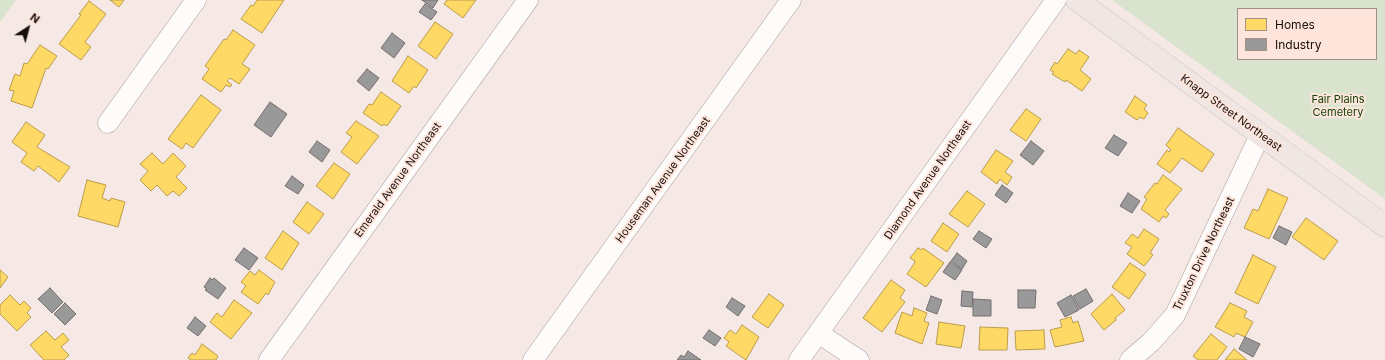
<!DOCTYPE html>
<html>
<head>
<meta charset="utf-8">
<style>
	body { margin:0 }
	#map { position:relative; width:1385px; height:360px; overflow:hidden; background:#f6e8e4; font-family:Inter,sans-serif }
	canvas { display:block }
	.legend { position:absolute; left:1237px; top:8px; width:140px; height:52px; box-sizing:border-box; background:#fee5dc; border:1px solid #a18f88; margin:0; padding:5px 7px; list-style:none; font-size:12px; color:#160e0b }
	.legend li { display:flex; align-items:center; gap:8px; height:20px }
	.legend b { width:20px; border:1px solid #a18f88 }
	.north { position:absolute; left:8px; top:8px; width:40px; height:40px; -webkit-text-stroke:3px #fee5dc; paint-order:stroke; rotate:36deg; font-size:11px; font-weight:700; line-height:16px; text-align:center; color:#160e0b }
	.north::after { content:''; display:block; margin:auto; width:14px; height:18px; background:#160e0b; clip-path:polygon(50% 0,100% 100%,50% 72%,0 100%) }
</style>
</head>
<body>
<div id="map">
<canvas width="1385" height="360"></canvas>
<ul class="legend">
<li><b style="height:11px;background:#ffd966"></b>Homes</li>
<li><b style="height:11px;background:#999"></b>Industry</li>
</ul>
<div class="north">N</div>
</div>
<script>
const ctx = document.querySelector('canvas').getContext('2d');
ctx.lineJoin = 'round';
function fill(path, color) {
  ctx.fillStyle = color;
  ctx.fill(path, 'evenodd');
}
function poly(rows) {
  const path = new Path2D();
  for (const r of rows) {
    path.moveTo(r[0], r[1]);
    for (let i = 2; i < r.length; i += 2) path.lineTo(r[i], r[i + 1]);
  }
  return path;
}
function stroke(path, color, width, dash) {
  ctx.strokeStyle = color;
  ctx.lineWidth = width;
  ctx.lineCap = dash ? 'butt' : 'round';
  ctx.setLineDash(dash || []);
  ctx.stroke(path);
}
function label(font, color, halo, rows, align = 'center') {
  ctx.font = font + ' Inter,sans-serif';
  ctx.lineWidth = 4;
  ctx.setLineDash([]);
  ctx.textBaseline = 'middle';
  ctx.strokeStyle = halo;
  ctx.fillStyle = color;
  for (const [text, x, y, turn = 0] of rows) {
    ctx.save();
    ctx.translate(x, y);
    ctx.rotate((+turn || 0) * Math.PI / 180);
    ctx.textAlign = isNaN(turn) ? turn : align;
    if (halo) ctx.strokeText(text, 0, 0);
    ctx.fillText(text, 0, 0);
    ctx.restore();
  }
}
fill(poly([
	[0,0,16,0,0,22],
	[1112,0,1385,0,1385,199],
	[1238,9,1376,9,1376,59,1238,59]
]), '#d9e3ce');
const homes = poly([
	[110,0,124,0,119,7,110,0],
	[257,0,284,0,262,33,241,19,251,5,253,6,257,0],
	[447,0,476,0,463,18,444,4,447,0],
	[89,1,106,14,85,42,91,47,81,60,59,44,81,15,79,14,89,1],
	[435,22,453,34,436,59,418,46,435,22],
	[233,30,255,45,242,64,250,69,239,84,230,78,227,81,232,85,230,87,226,85,221,92,202,79,209,69,205,66,224,39,226,40,233,30],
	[40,45,57,56,48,69,46,68,32,108,11,101,14,91,9,90,15,74,20,76,24,63,27,64,40,45],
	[1068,49,1076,54,1079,50,1089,57,1080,70,1091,79,1082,91,1066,80,1065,82,1052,74,1054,72,1050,70,1055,62,1057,64,1068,49],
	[408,56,428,70,416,88,414,86,409,93,392,81,408,56],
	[381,92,401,106,387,126,384,124,382,126,363,113,369,104,372,105,381,92],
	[201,95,221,110,193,148,186,143,182,149,168,139,201,95],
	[1135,96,1147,105,1144,109,1148,113,1144,119,1140,117,1137,120,1125,112,1135,96],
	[1026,109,1041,119,1026,141,1010,130,1026,109],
	[356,121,379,136,357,164,341,152,352,137,346,133,356,121],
	[26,122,45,135,37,147,70,167,59,182,38,166,34,171,21,162,27,153,12,142,26,122],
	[1178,128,1214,154,1202,172,1182,158,1170,173,1157,164,1167,150,1169,152,1171,150,1166,145,1178,128],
	[996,150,1013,161,1005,172,1012,177,1007,185,1000,179,997,184,981,172,996,150],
	[152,153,163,164,173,153,186,166,176,177,187,188,179,196,173,191,167,196,157,185,151,191,140,180,148,171,140,164,152,153],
	[334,163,350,174,333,199,316,186,334,163],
	[1163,175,1182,189,1165,210,1169,214,1166,218,1163,216,1159,222,1141,209,1147,199,1144,197,1155,183,1157,184,1163,175],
	[87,180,106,185,102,198,110,201,111,198,125,202,118,227,78,216,87,180],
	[1268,189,1288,198,1269,239,1244,228,1253,209,1258,211,1268,189],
	[967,191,985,204,968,227,949,214,967,191],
	[307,202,324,214,309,234,293,222,307,202],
	[1306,218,1338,241,1324,260,1292,237,1306,218],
	[943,223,959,234,947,252,931,241,943,223],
	[1144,229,1159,239,1150,253,1153,255,1144,266,1127,254,1132,247,1125,243,1132,234,1138,238,1144,229],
	[283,231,299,243,282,270,265,258,283,231],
	[918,248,922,250,923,248,944,263,926,287,907,274,914,264,915,261,910,258,918,248],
	[1253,255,1276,267,1258,304,1235,293,1253,255],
	[1130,263,1146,274,1129,299,1112,287,1130,263],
	[0,270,8,277,0,288,0,270],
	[259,270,275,282,268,295,266,293,258,304,241,292,246,286,241,282,250,271,255,275,259,270],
	[891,280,905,290,900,298,905,302,882,332,863,318,891,280],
	[769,294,784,305,768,328,752,317,769,294],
	[1112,294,1125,310,1115,318,1116,320,1104,330,1091,314,1112,294],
	[10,295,20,305,24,301,31,308,27,313,31,317,17,331,0,314,0,305,10,295],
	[234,300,252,313,231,339,210,322,217,313,222,317,234,300],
	[1230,303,1247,311,1244,317,1253,322,1245,337,1236,333,1234,337,1215,327,1230,303],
	[914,308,927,313,924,321,929,323,922,344,895,333,902,312,912,316,914,308],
	[1071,317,1073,323,1078,321,1084,341,1055,347,1050,330,1062,327,1060,320,1071,317],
	[939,322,965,326,961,348,936,344,939,322],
	[742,325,759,337,746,360,726,346,729,342,724,338,730,330,736,334,742,325],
	[980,327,1008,328,1007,350,979,350,980,327],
	[1044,330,1045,349,1016,350,1015,331,1044,330],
	[46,331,55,340,63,333,69,340,61,347,69,355,64,360,44,360,30,345,46,331],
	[1211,334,1227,347,1217,360,1198,360,1193,356,1211,334],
	[202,344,218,356,216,360,191,360,188,358,192,353,195,355,202,344],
	[1234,349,1247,360,1225,360,1234,349]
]);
fill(homes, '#ffd966');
stroke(homes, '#b99c4b', 1);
const industry = poly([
	[422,0,438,0,433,8,422,0],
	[425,4,437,12,431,20,419,12,425,4],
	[392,33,405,43,394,58,381,48,392,33],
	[367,69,379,78,369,91,357,81,367,69],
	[270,102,287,114,271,137,254,125,270,102],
	[1114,135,1127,143,1118,156,1105,148,1114,135],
	[317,141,330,150,322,162,309,152,317,141],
	[1031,141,1044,151,1033,165,1020,155,1031,141],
	[292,176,304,185,298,194,285,186,292,176],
	[1002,185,1013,193,1006,203,995,195,1002,185],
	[1128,193,1140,201,1132,213,1120,206,1128,193],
	[1279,226,1292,232,1286,245,1273,238,1279,226],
	[979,231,992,239,986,248,973,239,979,231],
	[244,248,258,258,249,270,235,260,244,248],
	[957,253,967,261,962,269,951,261,957,253],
	[950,262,962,270,955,280,943,272,950,262],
	[210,278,212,280,214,278,226,288,218,299,205,290,207,289,204,287,210,278],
	[50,288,63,302,52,313,38,299,50,288],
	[1086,289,1093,301,1080,309,1073,296,1086,289],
	[1018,290,1036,290,1035,308,1018,308,1018,290],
	[962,291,973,292,972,307,961,306,962,291],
	[1071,295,1079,310,1065,317,1057,303,1071,295],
	[931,296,942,300,937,314,926,310,931,296],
	[732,298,745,306,738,316,726,307,732,298],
	[973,299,991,300,991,316,973,316,973,299],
	[65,303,76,314,65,325,54,314,65,303],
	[195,317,206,326,198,336,187,328,195,317],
	[709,330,721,338,715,346,703,338,709,330],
	[1245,337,1260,344,1253,357,1239,349,1245,337],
	[688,351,701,360,677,360,681,355,684,357,688,351]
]);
fill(industry, '#999');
stroke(industry, '#726f6e', 1);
const minor = poly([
	[108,123,196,0],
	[818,333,859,360],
	[269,360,528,0],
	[533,360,791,0],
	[799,360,1056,0],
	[1130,360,1151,342,1175,315,1260,135]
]);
const major = poly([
	[1077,0,1385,226]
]);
stroke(minor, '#aa9f9c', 21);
stroke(major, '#cdc7c5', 23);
stroke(minor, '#fefcfb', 20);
stroke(major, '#f0e6e3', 22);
label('11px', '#144209', '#fee5dc', [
	["Fair Plains",1338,100],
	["Cemetery",1338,113]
]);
label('11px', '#160e0b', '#fee5dc', [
	["Knapp Street Northeast",1231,113,36],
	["Emerald Avenue Northeast",398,180,-54],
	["Houseman Avenue Northeast",663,180,-54],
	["Diamond Avenue Northeast",928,180,-55],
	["Truxton Drive Northeast",1204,254,-64]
]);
</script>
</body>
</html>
